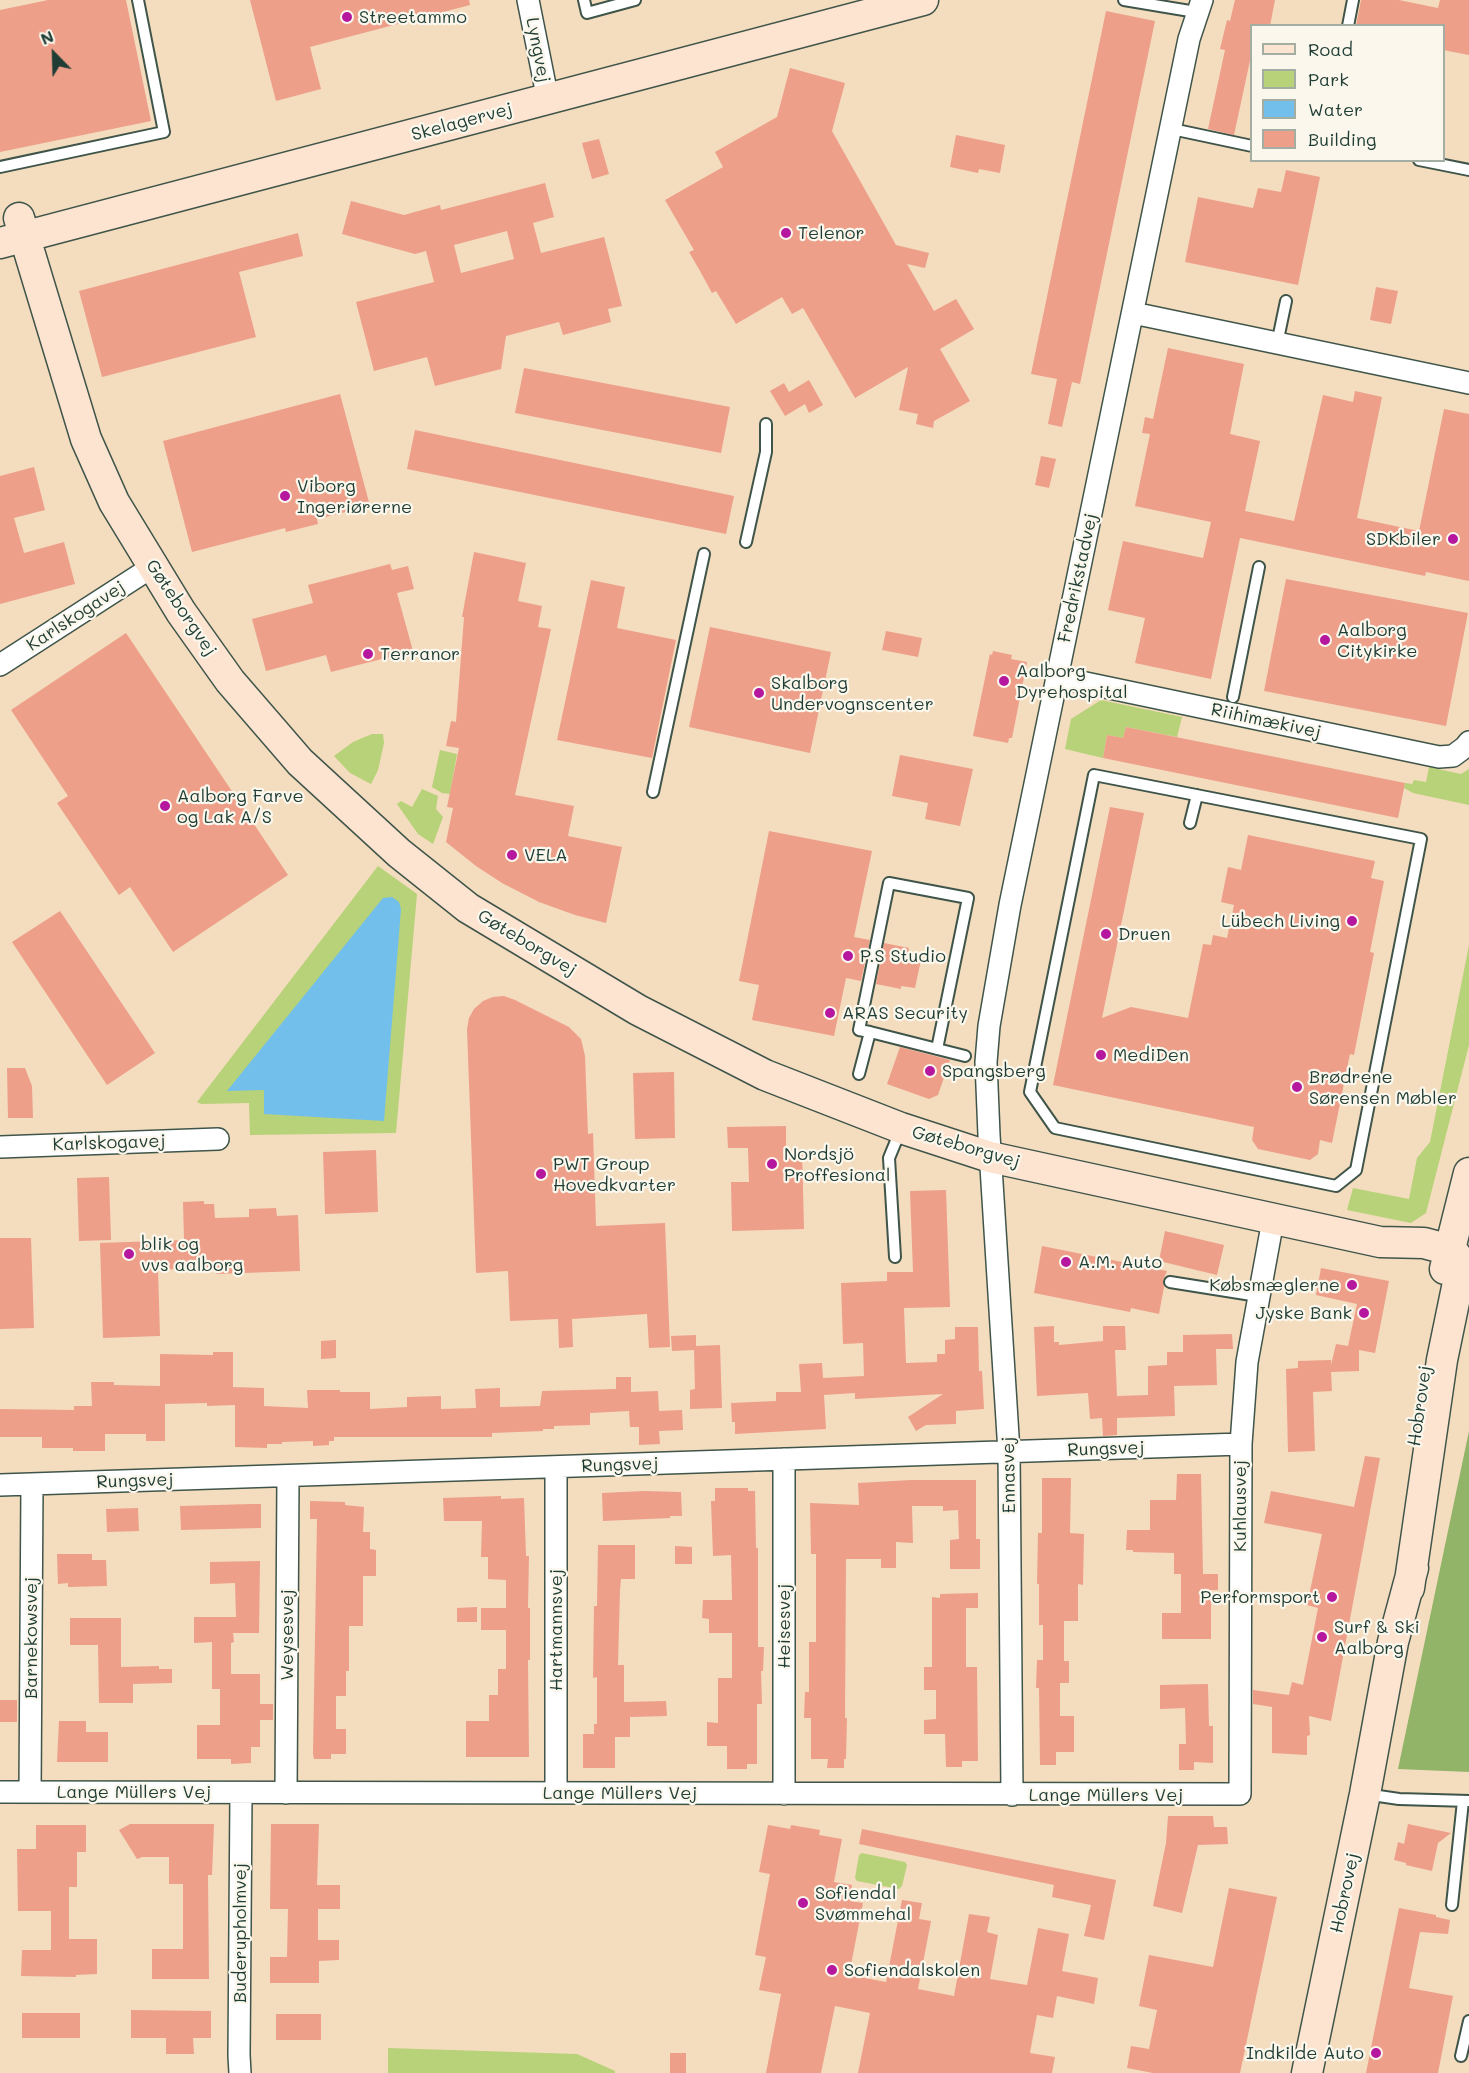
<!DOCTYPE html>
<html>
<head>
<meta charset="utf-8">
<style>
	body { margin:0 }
	#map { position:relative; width:1469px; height:2073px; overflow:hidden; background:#f4dcbe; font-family:Mali,sans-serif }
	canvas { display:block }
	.legend { position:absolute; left:1250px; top:24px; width:195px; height:138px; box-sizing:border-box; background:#fbf7ec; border:2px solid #a3ada2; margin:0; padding:8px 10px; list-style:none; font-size:18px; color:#1f3d34 }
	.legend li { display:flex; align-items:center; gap:12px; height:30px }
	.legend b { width:30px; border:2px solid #a3ada2 }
	.north { position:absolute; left:24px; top:24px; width:60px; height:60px; -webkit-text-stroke:4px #fbf7ec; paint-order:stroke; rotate:337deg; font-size:16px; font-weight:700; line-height:24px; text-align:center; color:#1f3d34 }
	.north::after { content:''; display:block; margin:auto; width:21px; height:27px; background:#1f3d34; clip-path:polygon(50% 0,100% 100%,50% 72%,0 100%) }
</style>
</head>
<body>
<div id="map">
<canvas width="1469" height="2073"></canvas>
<ul class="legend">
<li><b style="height:8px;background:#fde4d1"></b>Road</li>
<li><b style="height:16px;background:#b7d278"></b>Park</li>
<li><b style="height:16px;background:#73bfec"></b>Water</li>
<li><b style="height:16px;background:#ed9f8a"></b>Building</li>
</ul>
<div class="north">N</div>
</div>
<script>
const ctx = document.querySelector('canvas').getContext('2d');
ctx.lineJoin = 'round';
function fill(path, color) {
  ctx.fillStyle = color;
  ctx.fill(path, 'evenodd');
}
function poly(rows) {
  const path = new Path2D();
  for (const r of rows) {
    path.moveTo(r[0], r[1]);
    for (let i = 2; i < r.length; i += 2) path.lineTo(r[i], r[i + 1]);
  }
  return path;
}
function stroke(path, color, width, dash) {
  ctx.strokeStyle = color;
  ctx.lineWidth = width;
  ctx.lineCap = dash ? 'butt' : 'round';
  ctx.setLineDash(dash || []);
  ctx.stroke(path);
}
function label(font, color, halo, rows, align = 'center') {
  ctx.font = font + ' Mali,sans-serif';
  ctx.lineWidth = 4.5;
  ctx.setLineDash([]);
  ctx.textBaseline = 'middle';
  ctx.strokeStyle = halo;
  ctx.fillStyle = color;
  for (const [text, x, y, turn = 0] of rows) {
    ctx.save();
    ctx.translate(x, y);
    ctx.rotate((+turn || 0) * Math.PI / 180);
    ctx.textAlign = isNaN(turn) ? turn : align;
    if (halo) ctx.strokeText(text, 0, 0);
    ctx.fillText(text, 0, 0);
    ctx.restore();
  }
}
fill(poly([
	[1101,700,1182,717,1177,737,1126,727,1123,738,1107,735,1103,758,1065,749,1071,719],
	[372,734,383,734,384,743,378,770,371,784,350,773,334,756,353,742],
	[440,750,457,754,450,794,442,793,432,787],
	[1429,767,1461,774,1469,769,1469,805,1413,793,1404,788,1405,783,1412,784,1414,780,1426,782],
	[422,789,438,796,436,809,443,817,433,844,418,834,397,804,401,801,412,807],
	[378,866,417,894,396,1133,250,1135,249,1103,201,1104,197,1102],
	[1469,945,1469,1045,1426,1213,1411,1223,1347,1210,1353,1188,1409,1199,1417,1158,1430,1142],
	[862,1853,905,1862,907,1865,902,1886,899,1889,857,1881,855,1878,859,1855],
	[388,2048,577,2054,615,2071,615,2073,388,2073]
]), '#b7d278');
fill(poly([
	[1469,1431,1469,1772,1398,1769]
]), '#91b468');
fill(poly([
	[392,897,399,902,401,909,384,1121,264,1114,264,1090,227,1091,383,898]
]), '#73bfec');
fill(poly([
	[48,0,126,0,151,121,0,152,0,10],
	[250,0,469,0,470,5,310,47,321,89,276,101],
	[1235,0,1275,0,1270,26,1251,26,1251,56,1234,135,1208,129,1225,50,1220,49,1227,20,1230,21],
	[1361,0,1399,0,1438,8,1440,0,1469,0,1469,55,1443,50,1443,26,1356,26],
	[1106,11,1155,21,1080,384,1072,382,1062,427,1048,424,1057,379,1031,374],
	[790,68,845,83,832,131,896,245,929,253,925,268,907,264,934,311,956,299,974,329,940,349,970,401,934,421,933,428,916,424,918,414,899,410,908,367,855,398,803,308,792,314,782,297,736,324,716,291,712,293,700,271,689,252,694,250,665,200,723,167,715,152,777,117],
	[956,135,1005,145,1000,173,979,169,978,173,950,167],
	[599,139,609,174,592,179,582,143],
	[1286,170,1320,177,1298,285,1185,262,1198,197,1253,208,1258,188,1281,192],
	[545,183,554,217,533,223,541,253,604,237,622,306,608,309,611,322,563,335,559,322,506,336,501,369,435,386,427,357,374,371,356,302,434,282,426,251,415,254,342,234,351,201,404,215,440,205,441,210],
	[507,231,514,259,461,273,454,245],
	[298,233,303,256,239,272,256,337,102,377,79,291],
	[1376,287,1398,291,1391,324,1370,320],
	[1168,348,1244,364,1230,434,1260,441,1245,511,1294,521,1323,395,1353,402,1355,391,1382,397,1357,518,1419,531,1444,409,1469,414,1469,581,1426,572,1425,576,1240,538,1211,679,1135,663,1145,618,1108,610,1123,541,1203,558,1211,522,1135,506,1150,434,1142,433,1145,417,1153,419],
	[524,368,730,407,721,453,515,413],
	[809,380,823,405,809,413,805,404,785,416,770,391,784,383,789,392],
	[340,394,370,506,317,519,318,524,286,532,285,528,192,552,163,441],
	[415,430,734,496,726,534,407,469],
	[1041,456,1056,459,1049,488,1035,485],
	[34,467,45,510,14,518,24,553,64,542,75,584,0,604,0,476],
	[474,552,526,563,518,601,542,606,538,627,551,629,515,795,574,806,568,836,622,847,606,923,575,915,539,902,502,883,476,866,446,842,453,808,447,807,459,748,446,746,451,721,456,722,464,617,462,617],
	[390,564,392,570,408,566,414,589,397,593,413,651,331,672,326,655,266,671,252,619,313,603,308,585],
	[1286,579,1468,613,1446,726,1264,691],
	[591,580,625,587,617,628,676,640,652,758,557,740],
	[710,627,831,652,810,753,689,727],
	[886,631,922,638,918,657,882,650],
	[126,633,288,875,173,952,130,887,119,895,57,803,68,796,11,710],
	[993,651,1012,655,1011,659,1027,662,1012,738,1009,738,1008,743,973,736,990,654,992,655],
	[1126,727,1405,783,1398,818,1103,758,1107,735,1123,738],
	[900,755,973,769,960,826,925,819,928,803,892,796],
	[1110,807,1144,813,1102,1018,1131,1007,1188,1018,1203,944,1211,945,1213,935,1227,938,1234,905,1221,902,1228,867,1241,870,1248,835,1375,861,1371,878,1384,881,1370,952,1374,953,1354,1055,1350,1054,1332,1143,1320,1140,1318,1154,1310,1160,1258,1149,1252,1140,1254,1127,1053,1085],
	[769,831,872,851,854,937,870,940,861,981,846,978,834,1036,752,1020,759,985,739,981],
	[60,911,155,1053,107,1085,12,942],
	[884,943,909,948,908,952,922,955,915,988,901,986,901,989,876,984],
	[504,996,515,1000,569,1027,581,1039,585,1056,588,1134,593,1133,596,1226,665,1223,670,1347,649,1348,647,1314,572,1319,573,1347,559,1348,558,1319,510,1321,508,1271,476,1273,467,1029,469,1018,474,1009,483,1001,493,997],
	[900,1047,950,1060,938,1095,929,1099,887,1084],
	[7,1068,25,1068,32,1086,33,1118,8,1118],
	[674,1072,675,1138,635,1139,633,1073],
	[786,1126,786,1150,802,1150,804,1229,732,1231,731,1182,749,1182,748,1148,728,1148,727,1127],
	[376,1150,378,1212,325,1214,323,1152],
	[109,1177,111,1240,79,1241,77,1178],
	[946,1190,950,1307,904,1308,906,1363,937,1362,937,1354,945,1354,945,1340,955,1339,955,1327,978,1327,979,1371,982,1371,984,1409,956,1411,956,1424,926,1425,916,1431,908,1417,943,1394,855,1399,855,1393,824,1395,826,1429,735,1434,735,1422,732,1422,731,1403,776,1401,776,1392,801,1392,799,1364,822,1363,823,1378,864,1376,863,1343,843,1344,841,1283,887,1281,887,1272,913,1272,910,1191],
	[204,1201,204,1204,214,1204,215,1218,249,1217,249,1209,276,1208,277,1216,298,1215,300,1271,216,1274,216,1267,158,1270,160,1336,103,1338,100,1243,184,1240,183,1202],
	[1165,1231,1224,1245,1217,1275,1159,1261],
	[0,1238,31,1238,34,1328,0,1329],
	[1042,1246,1167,1271,1163,1280,1164,1287,1159,1314,1131,1308,1130,1312,1034,1293],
	[1321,1268,1389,1281,1375,1353,1359,1350,1359,1371,1331,1372,1332,1391,1313,1392,1315,1451,1288,1452,1286,1369,1298,1368,1298,1361,1331,1360,1331,1365,1336,1344,1348,1346,1357,1304,1316,1295],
	[1054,1326,1054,1342,1059,1342,1059,1345,1103,1341,1103,1326,1125,1326,1126,1350,1115,1350,1117,1396,1148,1395,1148,1366,1167,1365,1167,1352,1183,1352,1183,1335,1232,1334,1233,1349,1216,1349,1217,1385,1174,1386,1175,1416,1117,1418,1117,1435,1103,1436,1102,1418,1090,1419,1088,1393,1037,1396,1034,1327],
	[696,1335,696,1346,720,1345,722,1408,690,1409,690,1390,695,1389,694,1350,672,1351,671,1336],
	[336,1340,336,1358,321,1359,321,1341],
	[213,1352,233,1352,233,1387,264,1388,264,1406,308,1408,307,1390,340,1390,340,1392,370,1392,370,1409,407,1407,407,1397,441,1396,441,1409,476,1408,475,1389,500,1388,500,1407,540,1406,542,1391,616,1389,616,1377,631,1377,631,1392,658,1391,659,1411,682,1410,683,1430,659,1431,660,1444,639,1445,639,1427,630,1427,629,1411,590,1413,590,1425,554,1426,554,1429,543,1429,543,1431,492,1433,492,1437,334,1437,334,1441,329,1441,329,1445,313,1446,313,1441,282,1442,282,1444,267,1444,267,1448,235,1447,235,1405,207,1406,207,1403,165,1404,165,1441,146,1441,146,1434,105,1434,105,1451,73,1451,73,1448,42,1448,42,1437,0,1437,0,1409,74,1410,74,1406,92,1406,91,1382,114,1382,114,1385,160,1386,160,1354,213,1355],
	[1365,1456,1380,1458,1331,1721,1309,1716,1310,1735,1307,1736,1307,1755,1272,1753,1272,1707,1253,1704,1253,1690,1289,1695,1292,1682,1303,1685,1318,1608,1307,1605,1322,1534,1264,1523,1271,1491,1354,1507],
	[1177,1474,1201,1474,1203,1574,1218,1574,1218,1590,1211,1590,1211,1639,1162,1639,1162,1613,1181,1613,1181,1574,1174,1574,1174,1553,1133,1552,1133,1550,1126,1550,1127,1530,1150,1530,1150,1500,1176,1500],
	[1042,1478,1071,1478,1070,1533,1084,1534,1083,1585,1078,1584,1078,1621,1064,1621,1064,1661,1069,1661,1069,1683,1060,1683,1060,1716,1074,1716,1074,1752,1056,1752,1056,1765,1040,1765,1039,1688,1036,1688,1037,1660,1043,1660,1043,1625,1039,1625,1039,1584,1037,1584,1038,1533,1042,1533],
	[911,1480,976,1480,976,1539,980,1539,980,1569,950,1569,950,1540,959,1539,958,1510,943,1511,943,1506,912,1506,913,1543,896,1542,896,1568,881,1568,881,1559,846,1559,845,1718,847,1718,846,1759,844,1759,844,1768,827,1768,828,1759,811,1759,811,1718,804,1718,805,1692,809,1692,809,1642,816,1642,816,1554,811,1554,810,1503,859,1505,858,1483],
	[715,1488,748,1488,748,1491,755,1491,756,1548,758,1548,758,1647,764,1647,763,1671,761,1671,762,1704,757,1704,757,1764,747,1764,747,1769,727,1769,727,1746,707,1746,707,1722,718,1723,718,1678,732,1678,732,1633,709,1633,709,1619,702,1618,703,1600,732,1600,731,1555,713,1556,711,1501,715,1501],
	[644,1491,681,1492,682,1516,670,1516,670,1518,603,1521,602,1493],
	[501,1496,501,1499,524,1498,526,1556,529,1556,528,1608,530,1608,530,1660,528,1660,529,1757,466,1757,466,1721,489,1721,489,1695,498,1695,498,1669,506,1669,506,1630,481,1630,481,1608,506,1608,506,1580,488,1579,488,1557,481,1557,482,1521,444,1521,443,1498],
	[310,1501,345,1502,345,1505,364,1507,363,1532,370,1532,370,1549,376,1550,376,1576,363,1576,363,1626,349,1626,349,1671,346,1671,346,1696,336,1696,336,1729,346,1729,346,1754,331,1754,331,1759,314,1759,313,1754,317,1519,310,1519],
	[252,1504,261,1504,261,1528,181,1530,180,1506],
	[138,1508,139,1531,107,1532,106,1509],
	[598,1545,635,1545,635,1579,621,1579,620,1590,618,1665,624,1665,624,1702,666,1701,667,1716,630,1717,630,1737,615,1737,615,1768,583,1768,583,1734,594,1734,594,1724,597,1724,597,1677,593,1678,594,1606,597,1606],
	[675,1546,692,1547,692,1564,675,1564],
	[57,1554,92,1554,92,1560,106,1560,107,1586,68,1587,68,1583,58,1584],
	[260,1561,259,1633,233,1633,234,1642,231,1643,231,1674,260,1674,260,1704,273,1704,273,1720,260,1720,260,1747,251,1747,251,1763,231,1764,231,1759,197,1759,197,1725,220,1725,220,1689,212,1689,212,1642,194,1643,194,1617,236,1617,235,1583,210,1584,210,1562],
	[978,1593,978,1608,966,1608,966,1667,977,1667,978,1761,962,1761,962,1767,946,1767,945,1734,924,1734,924,1720,936,1719,936,1690,924,1690,924,1667,932,1667,932,1597,940,1598,940,1594],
	[477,1607,477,1622,457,1622,457,1608],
	[70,1618,121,1618,121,1667,159,1666,159,1669,172,1669,172,1683,133,1684,133,1703,99,1703,98,1645,70,1645],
	[1208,1684,1209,1726,1213,1726,1213,1763,1194,1762,1194,1770,1179,1770,1179,1744,1186,1744,1185,1708,1160,1709,1160,1685],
	[0,1700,17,1700,17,1722,0,1722],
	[59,1721,86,1721,86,1732,108,1732,108,1762,57,1762],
	[1168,1816,1213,1816,1214,1827,1227,1827,1228,1844,1198,1845,1182,1913,1153,1906,1166,1843],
	[130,1824,214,1824,212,1875,208,1875,209,1979,152,1979,152,1949,183,1949,183,1884,169,1884,169,1857,142,1857,137,1859,119,1830],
	[271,1824,319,1824,317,1885,340,1885,340,1909,318,1909,318,1940,339,1940,339,1960,319,1961,319,1983,270,1983,270,1957,287,1957,288,1909,270,1909],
	[1408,1824,1451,1833,1438,1843,1432,1871,1406,1865,1406,1863,1394,1860,1398,1842,1404,1844],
	[36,1825,86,1825,86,1852,77,1852,77,1887,69,1887,69,1939,97,1939,97,1974,76,1975,76,1977,21,1976,22,1950,51,1950,51,1911,18,1911,17,1849,36,1849],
	[768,1825,790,1829,791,1825,820,1830,819,1835,842,1839,834,1882,852,1885,850,1901,863,1903,849,1975,886,1982,902,1900,922,1903,919,1919,931,1921,918,1989,954,1996,969,1914,990,1917,987,1932,998,1935,990,1979,1027,1985,1038,1928,1069,1934,1062,1971,1098,1978,1094,2004,1057,1996,1053,2018,1037,2015,1030,2053,1055,2057,1052,2073,858,2073,870,2013,835,2006,821,2073,766,2073,781,1994,759,1990,766,1957,755,1955,770,1874,759,1872],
	[862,1829,1116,1880,1104,1940,1084,1936,1091,1905,1052,1897,1054,1885,859,1844],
	[1229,1888,1277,1897,1240,2073,1153,2073,1127,2068,1131,2046,1149,2049,1157,2010,1139,2006,1149,1955,1213,1967],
	[1399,1908,1436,1915,1436,1917,1450,1920,1448,1934,1420,1932,1409,1988,1453,1996,1438,2073,1366,2073],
	[131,2010,211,2011,211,2038,193,2038,194,2054,166,2054,166,2038,131,2038],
	[22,2013,80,2013,80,2038,22,2038],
	[276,2014,321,2014,321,2040,276,2040],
	[670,2053,686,2053,686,2073,670,2073]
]), '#ed9f8a');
const lane = poly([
	[584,0,587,13,635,0],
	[1124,0,1190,11],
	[1348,26,1353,0],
	[1172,129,1252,146],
	[1419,160,1469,170],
	[0,167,164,132,138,0],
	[1277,344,1286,301],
	[746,542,766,452,766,424],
	[1233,697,1259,567],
	[1094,775,1421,839,1356,1170,1336,1186,1055,1128,1030,1092,1094,775],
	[653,792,704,554],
	[1190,823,1197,795],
	[870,1032,859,1030,889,883,968,898,937,1049],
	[859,1074,870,1032,965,1056],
	[895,1257,889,1158,901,1129],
	[1170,1282,1258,1296],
	[1365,1794,1399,1799,1469,1801],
	[1452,1905,1463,1801],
	[1461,2056,1469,2021]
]);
const street = poly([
	[528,0,548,100],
	[1133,313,1469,383],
	[0,665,152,567],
	[1057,677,1439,757,1453,756,1465,747,1469,742],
	[0,1147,218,1139],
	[784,1459,784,1794],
	[0,1485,1241,1444],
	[0,1792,1240,1794,1241,1444,1247,1362,1273,1220],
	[30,1792,32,1484],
	[286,1793,288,1476],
	[556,1793,556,1467],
	[1012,1795,1009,1452,989,1135,986,1062,989,1026,1010,905,1189,39,1202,0],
	[240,2073,239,2055,241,1793]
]);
const secondary = poly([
	[19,218,86,439,114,502,181,612,230,681,300,762,399,853,468,908,638,1010,765,1075,901,1128,990,1157,1380,1242,1424,1243,1450,1250,1454,1253,1460,1261,1461,1268,1442,1360,1409,1588],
	[0,243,923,0],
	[1445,1269,1469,1173],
	[1307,2073,1365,1794,1393,1642,1413,1568]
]);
stroke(lane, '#3f5549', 14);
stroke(street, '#3f5549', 24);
stroke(secondary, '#3f5549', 33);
stroke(lane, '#fff', 10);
stroke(street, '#fff', 21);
stroke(secondary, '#fde4d1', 30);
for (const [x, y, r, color] of [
	[347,17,6,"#b5179e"],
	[786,233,6,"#b5179e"],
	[285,496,6,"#b5179e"],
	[1453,539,6,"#b5179e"],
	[1325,640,6,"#b5179e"],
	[368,654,6,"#b5179e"],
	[1004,681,6,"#b5179e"],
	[759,693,6,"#b5179e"],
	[165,806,6,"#b5179e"],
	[512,855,6,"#b5179e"],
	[1352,921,6,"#b5179e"],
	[1106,934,6,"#b5179e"],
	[848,956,6,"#b5179e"],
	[830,1013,6,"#b5179e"],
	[1101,1055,6,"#b5179e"],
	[930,1071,6,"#b5179e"],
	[1297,1087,6,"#b5179e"],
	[772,1164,6,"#b5179e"],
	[541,1174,6,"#b5179e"],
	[129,1254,6,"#b5179e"],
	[1066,1262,6,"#b5179e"],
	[1352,1285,6,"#b5179e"],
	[1364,1313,6,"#b5179e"],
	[1332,1597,6,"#b5179e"],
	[1322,1637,6,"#b5179e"],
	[803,1903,6,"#b5179e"],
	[832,1970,6,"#b5179e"],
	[1376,2053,6,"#b5179e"]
]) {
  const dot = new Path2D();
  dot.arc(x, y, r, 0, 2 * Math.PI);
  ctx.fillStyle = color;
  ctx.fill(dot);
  stroke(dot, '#fbf7ec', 2);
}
label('18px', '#1f3d34', '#fbf7ec', [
	["Streetammo",359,17],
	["Telenor",798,233],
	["Viborg",297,486],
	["Ingeriørerne",297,507],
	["SDKbiler",1441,539,"right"],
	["Aalborg",1337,630],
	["Citykirke",1337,651],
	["Terranor",380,654],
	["Aalborg",1016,671],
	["Dyrehospital",1016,692],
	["Skalborg",771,683],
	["Undervognscenter",771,704],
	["Aalborg Farve",177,796],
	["og Lak A/S",177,817],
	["VELA",524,855],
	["Lübech Living",1340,921,"right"],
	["Druen",1118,934],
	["P.S Studio",860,956],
	["ARAS Security",842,1013],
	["MediDen",1113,1055],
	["Spangsberg",942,1071],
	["Brødrene",1309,1077],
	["Sørensen Møbler",1309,1098],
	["Nordsjö",784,1154],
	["Proffesional",784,1175],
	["PWT Group",553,1164],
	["Hovedkvarter",553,1185],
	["blik og",141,1244],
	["vvs aalborg",141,1265],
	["A.M. Auto",1078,1262],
	["Købsmæglerne",1340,1285,"right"],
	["Jyske Bank",1352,1313,"right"],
	["Performsport",1320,1597,"right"],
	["Surf & Ski",1334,1627],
	["Aalborg",1334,1648],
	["Sofiendal",815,1893],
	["Svømmehal",815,1914],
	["Sofiendalskolen",844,1970],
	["Indkilde Auto",1364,2053,"right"]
], 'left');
label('18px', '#1f3d34', '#fbf7ec', [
	["Lyngvej",538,50,79],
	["Skelagervej",462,122,-15],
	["Fredrikstadvej",1078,578,-78],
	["Gøteborgvej",181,608,56],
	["Karlskogavej",76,616,-33],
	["Riihimækivej",1266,721,12],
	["Gøteborgvej",527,943,31],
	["Karlskogavej",109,1143,-2],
	["Gøteborgvej",966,1147,16],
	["Hobrovej",1420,1406,-82],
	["Rungsvej",1106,1449,-2],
	["Rungsvej",620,1465,-2],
	["Ennasvej",1009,1475,-91],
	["Rungsvej",135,1481,-2],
	["Kuhlausvej",1240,1506,-90],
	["Heisesvej",784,1626,-90],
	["Hartmannsvej",556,1630,-90],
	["Weysesvej",287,1635,-90],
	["Barnekowsvej",31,1638,-90],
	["Lange Müllers Vej",134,1792],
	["Lange Müllers Vej",620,1793],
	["Lange Müllers Vej",1106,1795],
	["Hobrovej",1345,1893,-78],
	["Buderupholmvej",240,1933,-90]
]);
</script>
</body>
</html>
